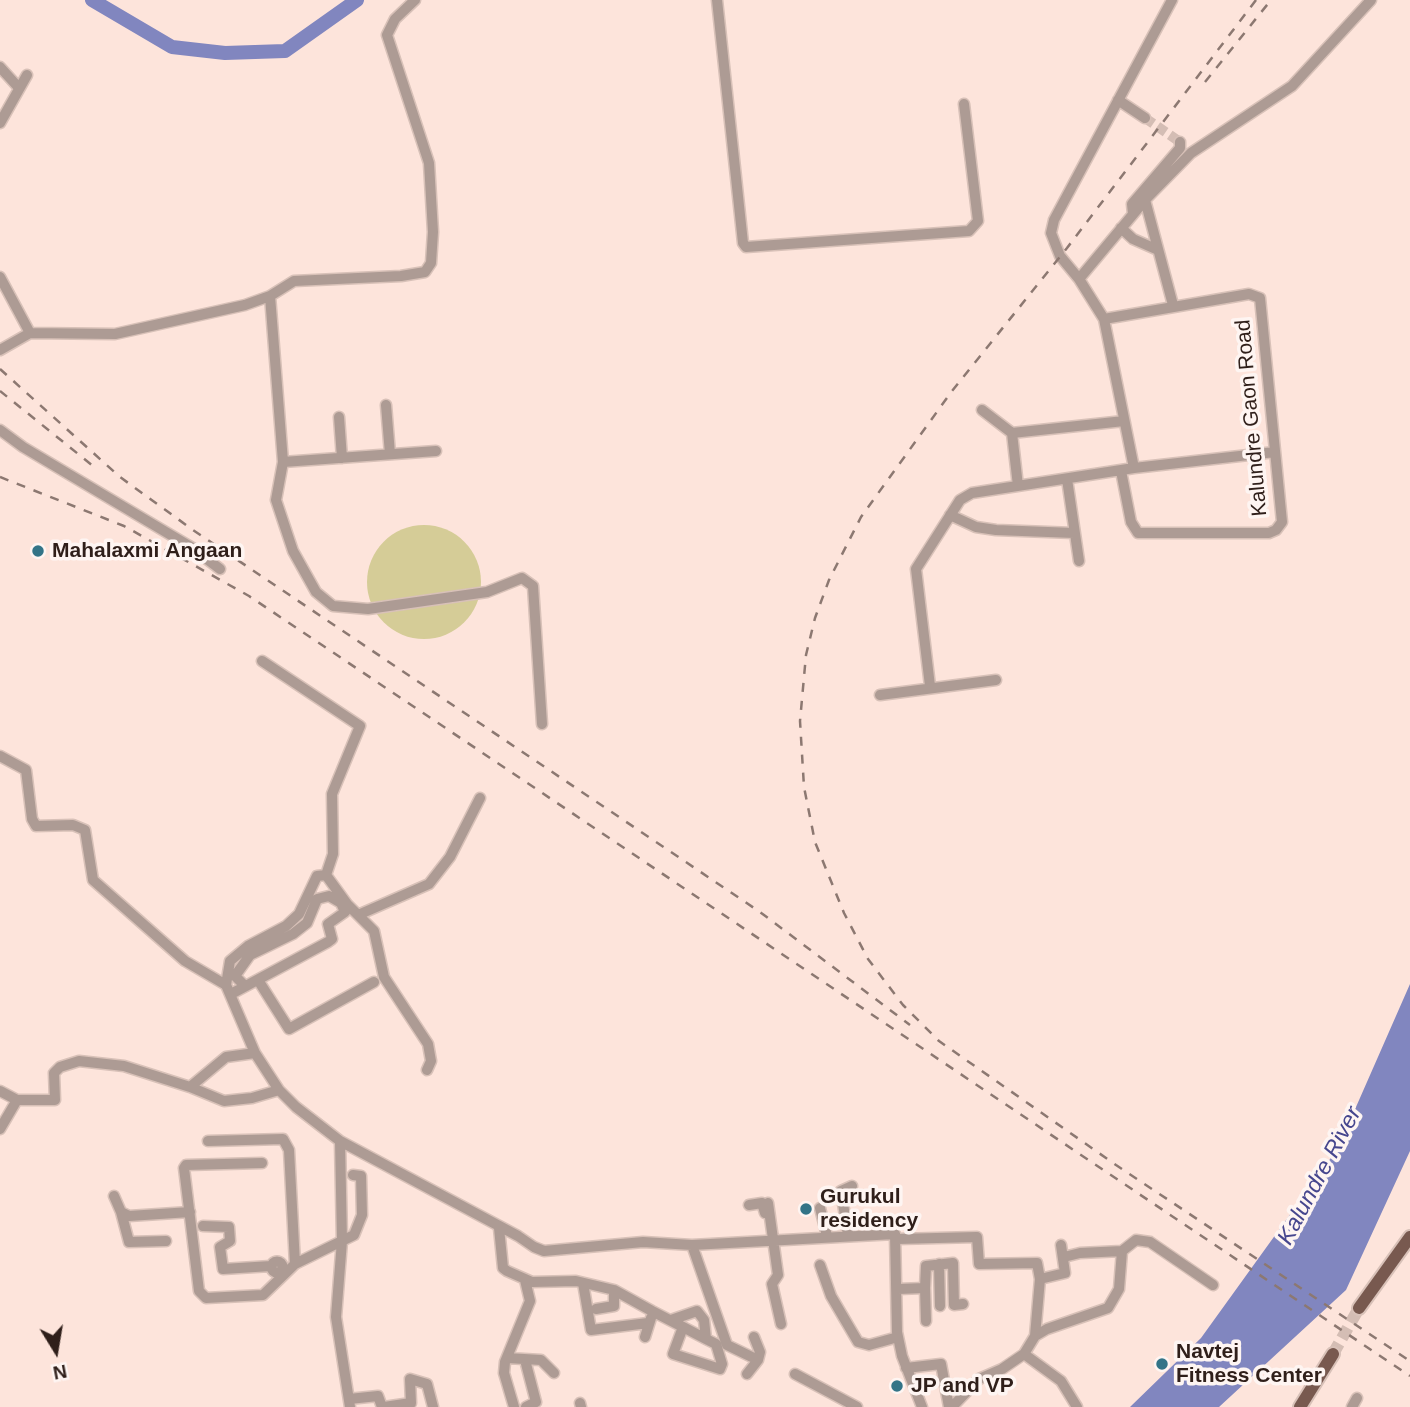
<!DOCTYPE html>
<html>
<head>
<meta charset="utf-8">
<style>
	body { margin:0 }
	#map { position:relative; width:1410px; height:1407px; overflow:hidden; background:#fde4db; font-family:Arial,sans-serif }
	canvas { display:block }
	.north { position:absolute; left:21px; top:1316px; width:70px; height:70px; -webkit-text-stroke:5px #fef5f2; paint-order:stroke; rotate:169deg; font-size:19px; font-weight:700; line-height:28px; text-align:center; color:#2f1f1a }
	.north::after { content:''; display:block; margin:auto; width:24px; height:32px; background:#2f1f1a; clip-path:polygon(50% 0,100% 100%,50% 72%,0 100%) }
</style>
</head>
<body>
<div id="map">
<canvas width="1410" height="1407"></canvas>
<div class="north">N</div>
</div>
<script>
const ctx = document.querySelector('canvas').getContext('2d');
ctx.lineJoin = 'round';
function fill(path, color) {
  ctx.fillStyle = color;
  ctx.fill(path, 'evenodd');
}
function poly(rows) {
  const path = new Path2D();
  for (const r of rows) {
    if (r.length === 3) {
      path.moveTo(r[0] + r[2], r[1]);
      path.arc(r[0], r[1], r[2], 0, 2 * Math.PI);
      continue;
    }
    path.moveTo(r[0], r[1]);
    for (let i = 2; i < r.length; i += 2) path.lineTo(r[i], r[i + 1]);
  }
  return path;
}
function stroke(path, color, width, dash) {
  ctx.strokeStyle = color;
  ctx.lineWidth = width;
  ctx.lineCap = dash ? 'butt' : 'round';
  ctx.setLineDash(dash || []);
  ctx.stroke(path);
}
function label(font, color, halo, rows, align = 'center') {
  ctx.font = font + ' Arial,sans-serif';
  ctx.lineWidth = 7;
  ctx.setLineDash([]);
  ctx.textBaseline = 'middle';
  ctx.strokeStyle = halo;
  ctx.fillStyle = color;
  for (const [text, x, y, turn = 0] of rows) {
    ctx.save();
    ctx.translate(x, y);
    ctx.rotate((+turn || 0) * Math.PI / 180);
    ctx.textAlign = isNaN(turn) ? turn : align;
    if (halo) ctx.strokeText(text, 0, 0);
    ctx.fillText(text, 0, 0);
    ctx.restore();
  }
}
fill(poly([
	[424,582,57]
]), '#d5cc97');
fill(poly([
	[1410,984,1410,1151,1346,1290,1219,1407,1130,1407,1201,1338,1338,1148]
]), '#8186bf');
stroke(poly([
	[92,0,172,47,225,53,285,51,357,0]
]), '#8186bf', 14);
stroke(poly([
	[1145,118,1180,142]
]), '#d4bdb4', 10, [10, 5]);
stroke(poly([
	[1333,1354,1359,1308]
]), '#d4bdb4', 12, [12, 6]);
const minor = poly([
	[717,0,743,243,746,247,969,231,978,221,964,104],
	[0,67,19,88],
	[1118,100,1145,118],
	[0,123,27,75],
	[1145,200,1173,305],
	[1133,214,1132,204,1180,148,1180,142],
	[1121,228,1133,239,1158,250],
	[0,277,30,333],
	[1079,279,1145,200,1191,153,1292,86,1371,0],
	[270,296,283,462,276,500,293,551,316,592,333,606,368,609,487,592,522,578,533,586,542,724],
	[1104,319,1249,294,1260,298,1282,522,1276,530,1269,533,1138,533,1131,522,1121,471],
	[0,350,30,333,115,334,245,305,270,296,294,281,401,276,425,272,431,263,433,232,429,163,387,35,395,19,415,0],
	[386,405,390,454],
	[982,410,1012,433,1124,421],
	[339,417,342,458],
	[0,430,23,447,191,547,220,569],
	[1012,433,1018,486],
	[283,462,436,451],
	[1134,468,1275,452],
	[1067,479,1079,561],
	[950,515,976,527,996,530,1074,533],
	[262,661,360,726,332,794,333,854,326,875],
	[930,686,916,569,960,500,972,493,1134,468,1104,319,1079,279,1060,256,1051,233,1054,220,1172,0],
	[880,695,996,680],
	[0,756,26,770,32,819,36,826,73,825,85,830,93,880,185,961,226,985,255,1053,279,1090,296,1107,340,1141,518,1236,534,1247,544,1251,643,1242,692,1245,895,1234,897,1332,902,1356,922,1407],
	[358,915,429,884,450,857,480,798],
	[258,980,289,1029,374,982],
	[226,985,230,961,248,946,286,926,299,914,317,876,326,875,347,904,374,931,384,977,428,1044,431,1061,427,1070],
	[231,994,328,942,332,939,328,924,345,912,341,903,329,896,317,899,307,923,293,934,250,955,235,976,245,986],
	[190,1087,224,1101,252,1098,279,1090],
	[0,1091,17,1100],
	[0,1129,17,1100,55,1100,54,1073,60,1067,79,1061,124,1066,190,1087,226,1057,255,1053],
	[208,1141,283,1139,289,1150,295,1264],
	[340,1141,342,1241,336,1317,350,1407],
	[262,1163,186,1165,184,1168,199,1291,206,1298,263,1295,295,1264,354,1235,362,1215,361,1176,353,1175],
	[114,1196,121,1212,129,1216,190,1212],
	[768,1203,778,1275,772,1284,781,1324],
	[749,1205,762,1203,765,1213],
	[820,1208,827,1236],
	[121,1212,129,1242,166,1241],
	[203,1226,229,1227,230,1241,220,1247,223,1269,271,1266],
	[499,1228,503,1268,507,1271,532,1282,576,1281,614,1290,652,1311,683,1327,706,1339,716,1344,722,1364,720,1369,673,1354,683,1327],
	[848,1235,841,1191,852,1186],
	[897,1239,977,1237,979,1264,1037,1263,1040,1279,1035,1336],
	[692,1245,727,1345,758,1360,760,1352,754,1337],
	[1064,1257,1080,1253,1122,1251],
	[277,1267,5.5],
	[939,1264,940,1306],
	[820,1265,831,1296,858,1342,869,1345,898,1337],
	[1040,1279,1065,1273,1061,1245],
	[583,1283,591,1330,648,1323],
	[925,1288,926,1266,953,1263,954,1305,963,1304],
	[898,1289,925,1288,926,1321],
	[596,1309,614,1306,614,1290],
	[671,1320,697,1311,704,1320,706,1339],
	[645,1337,651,1318],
	[1024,1354,1061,1381,1077,1407],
	[507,1358,541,1360,554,1373],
	[525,1360,536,1402,526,1407],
	[906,1368,941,1364,949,1407],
	[747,1374,758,1360],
	[795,1374,857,1407],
	[349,1399,378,1396,382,1407],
	[580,1403,581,1407],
	[384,1407,411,1403,410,1379,427,1384,433,1407],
	[514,1407,504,1373,505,1362,530,1301,525,1280],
	[952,1407,979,1379,1002,1369,1024,1354,1035,1336,1047,1329,1108,1308,1119,1289,1122,1251,1136,1240,1150,1242,1213,1285],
	[1352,1407,1357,1398]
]);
const major = poly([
	[1359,1308,1410,1237],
	[1300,1407,1333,1354]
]);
stroke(minor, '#d8c1b8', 13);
stroke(major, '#d8c1b8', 16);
stroke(minor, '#ad9b94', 10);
stroke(major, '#78594f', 12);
stroke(poly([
	[1256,0,1067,248,952,391,861,517,829,580,815,618,806,655,800,721,804,787,815,842,844,913,868,959,903,1005,939,1041,1116,1165,1410,1361],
	[1205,82,1271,0],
	[0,369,120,477,193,530,760,912,910,1025],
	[0,391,98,470],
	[0,477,124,526,249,596,1410,1376]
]), '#8c7871', 2.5, [9, 9]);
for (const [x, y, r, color] of [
	[38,551,7,"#337487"],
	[806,1209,7,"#337487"],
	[1162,1364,7,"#337487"],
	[897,1386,7,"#337487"]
]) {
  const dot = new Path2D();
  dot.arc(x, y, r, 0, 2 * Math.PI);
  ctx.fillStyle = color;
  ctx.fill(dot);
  stroke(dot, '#fef5f2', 2.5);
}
label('21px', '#2f1f1a', '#fef5f2', [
	["Kalundre Gaon Road",1252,418,-95]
]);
label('bold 21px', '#2f1f1a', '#fef5f2', [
	["Mahalaxmi Angaan",52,551],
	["Gurukul",820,1197],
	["residency",820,1221],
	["Navtej",1176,1352],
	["Fitness Center",1176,1376],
	["JP and VP",911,1386]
], 'left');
label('italic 23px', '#46468e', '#fef5f2', [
	["Kalundre River",1320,1176,-62]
]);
</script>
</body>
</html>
